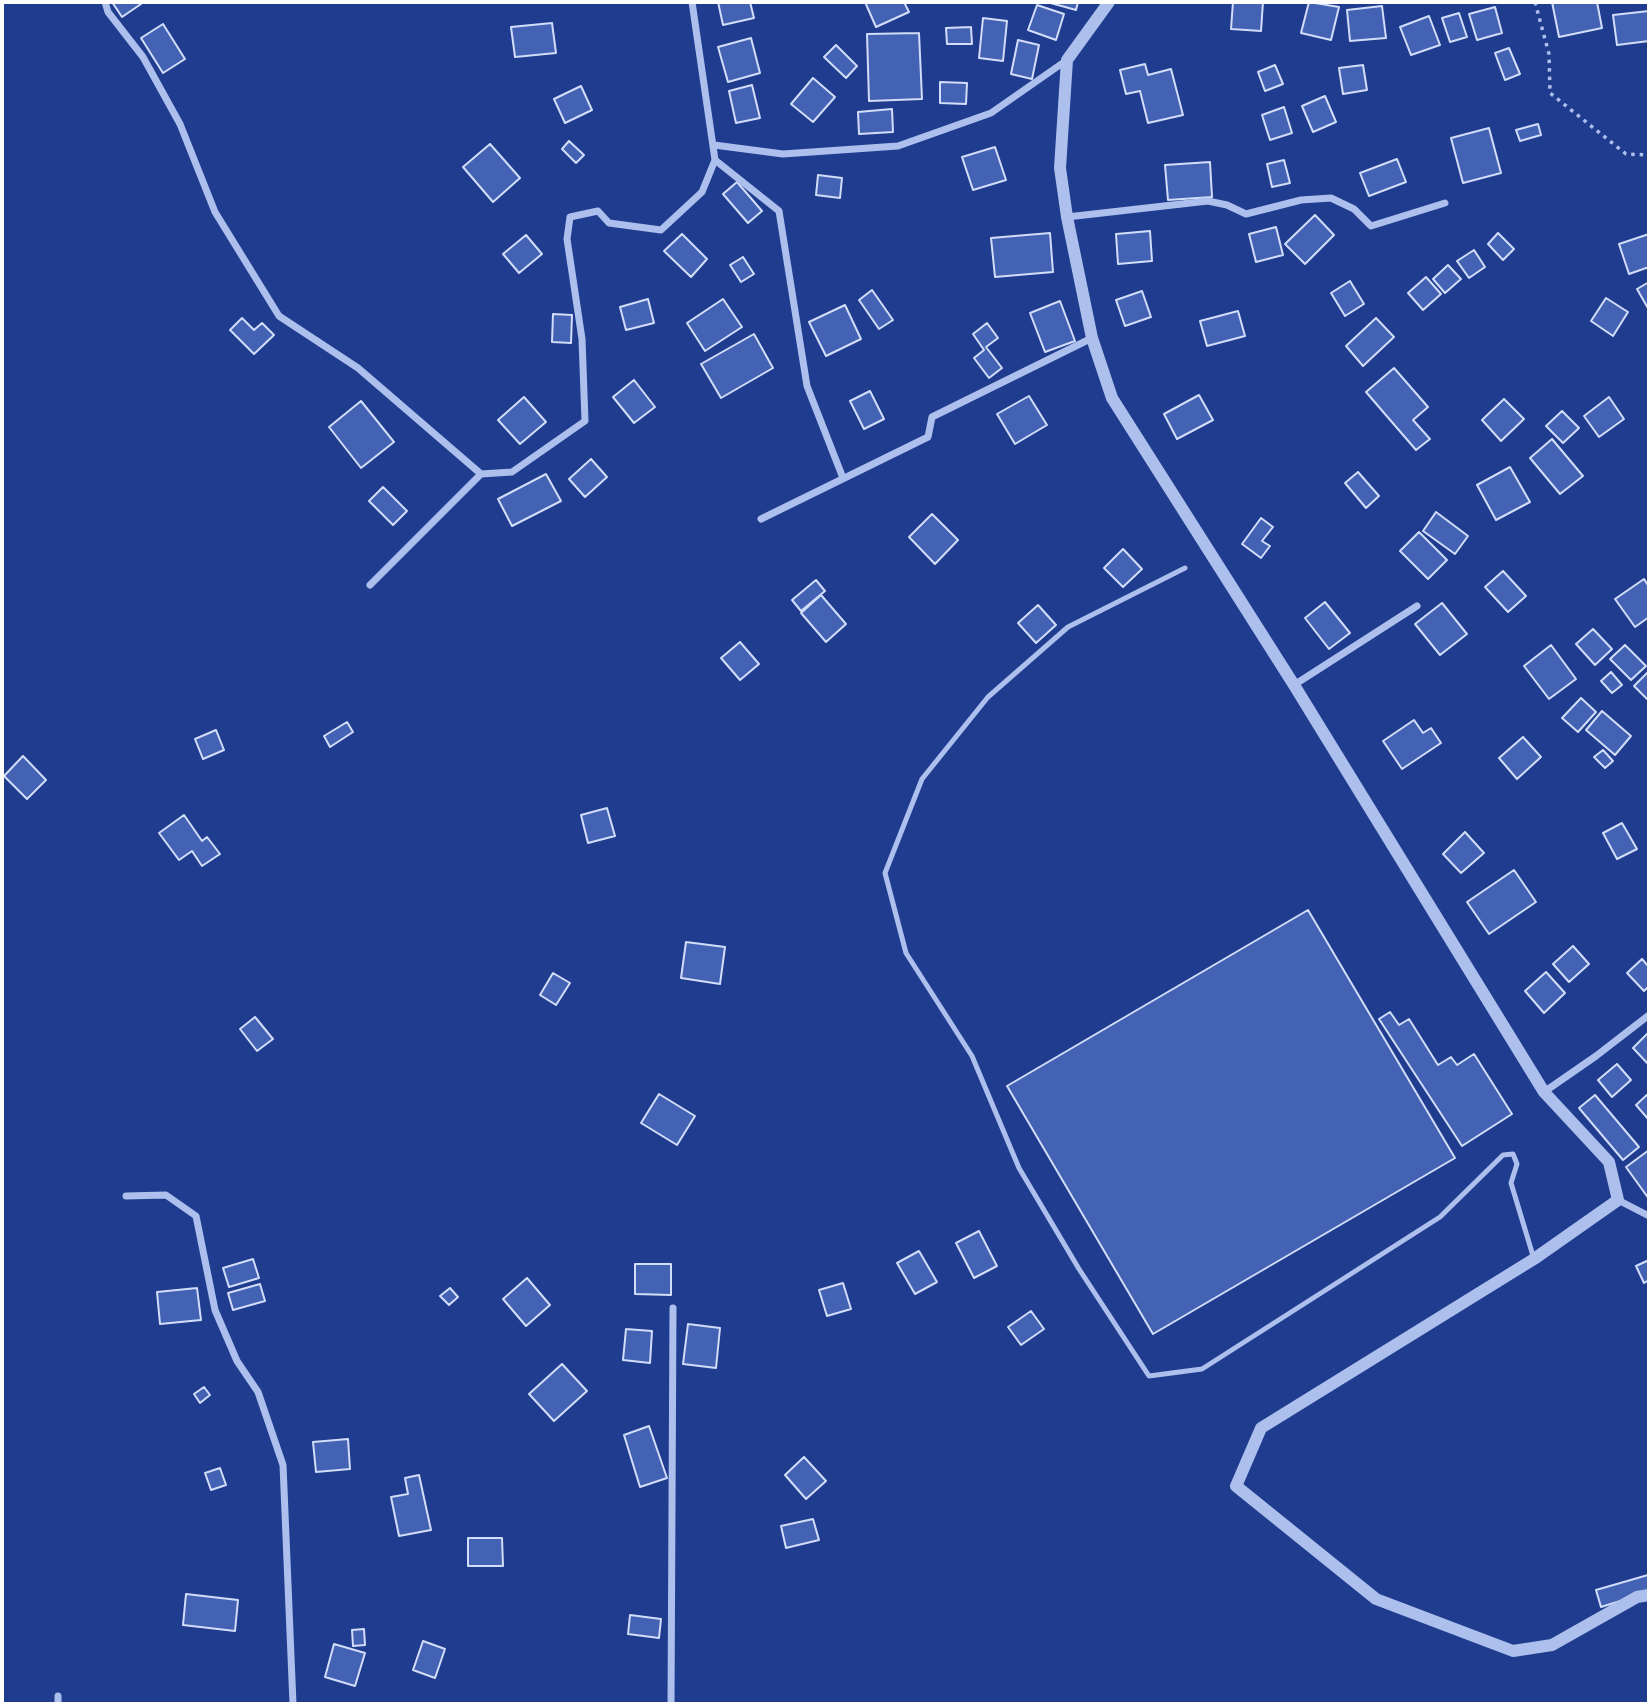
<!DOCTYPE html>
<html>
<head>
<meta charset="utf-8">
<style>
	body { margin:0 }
	#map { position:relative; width:1651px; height:1706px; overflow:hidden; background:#1f3c8e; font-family:"Golos Text",sans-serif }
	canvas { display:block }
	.frame { position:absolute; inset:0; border:4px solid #fff; pointer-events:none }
</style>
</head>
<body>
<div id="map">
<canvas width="1651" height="1706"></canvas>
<div class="frame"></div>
</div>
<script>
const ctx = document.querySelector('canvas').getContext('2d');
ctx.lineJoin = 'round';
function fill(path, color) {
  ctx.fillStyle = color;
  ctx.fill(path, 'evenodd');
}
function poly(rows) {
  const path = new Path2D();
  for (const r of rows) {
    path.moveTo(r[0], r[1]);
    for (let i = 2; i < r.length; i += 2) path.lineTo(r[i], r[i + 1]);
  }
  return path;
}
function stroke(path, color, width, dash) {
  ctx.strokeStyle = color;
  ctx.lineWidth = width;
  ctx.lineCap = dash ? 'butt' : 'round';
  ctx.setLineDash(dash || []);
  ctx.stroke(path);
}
const building = poly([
	[112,2,139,2,141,4,122,17,112,2],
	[718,2,750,2,754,18,723,25,718,2],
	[865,2,904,2,909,12,876,27,865,2],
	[1047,2,1078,2,1076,10,1047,2],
	[1233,2,1263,2,1261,31,1231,29,1233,2],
	[1309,2,1339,7,1331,40,1301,33,1309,2],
	[1552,2,1597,2,1602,28,1559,37,1552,2],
	[1037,5,1064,14,1056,40,1028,30,1037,5],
	[1382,6,1386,38,1350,41,1347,10,1382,6],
	[1495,7,1502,33,1477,40,1469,14,1495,7],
	[1649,11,1649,41,1617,45,1613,15,1649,11],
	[1459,13,1467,37,1450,42,1442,18,1459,13],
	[1429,16,1440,45,1411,55,1400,27,1429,16],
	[983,18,1007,21,1003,61,979,58,983,18],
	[552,23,556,53,515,57,511,27,552,23],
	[163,24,185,59,163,73,141,38,163,24],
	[971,27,972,44,947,44,946,28,971,27],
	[919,33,922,99,869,101,867,34,919,33],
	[751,38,760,73,728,82,718,47,751,38],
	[1018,40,1039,45,1032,79,1011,74,1018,40],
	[836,45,857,66,846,78,824,57,836,45],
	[1509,48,1520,74,1505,80,1495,53,1509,48],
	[1145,64,1148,75,1171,69,1183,115,1148,123,1140,91,1126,94,1120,70,1145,64],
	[1275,65,1283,84,1265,91,1258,72,1275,65],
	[1363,65,1367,90,1343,94,1339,68,1363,65],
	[813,78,835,97,813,122,791,104,813,78],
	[940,82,967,83,966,104,940,103,940,82],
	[752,85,760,118,736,123,729,91,752,85],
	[581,86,592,110,565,123,554,99,581,86],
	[1325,96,1336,122,1313,132,1302,106,1325,96],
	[1284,107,1292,133,1270,140,1262,115,1284,107],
	[892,109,893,132,859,134,858,112,892,109],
	[1538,124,1541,135,1520,141,1516,130,1538,124],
	[1489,128,1501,173,1463,183,1451,138,1489,128],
	[569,141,584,155,576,163,562,149,569,141],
	[490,144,520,178,493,202,463,167,490,144],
	[995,147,1006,180,973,190,962,157,995,147],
	[1397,159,1406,182,1369,196,1360,173,1397,159],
	[1284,160,1290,183,1272,187,1267,164,1284,160],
	[1210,162,1212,197,1168,200,1165,165,1210,162],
	[818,175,842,178,840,198,816,195,818,175],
	[737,182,762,211,748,223,723,194,737,182],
	[1315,215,1334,235,1305,264,1285,244,1315,215],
	[1276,227,1283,255,1256,262,1249,234,1276,227],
	[1150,231,1152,261,1118,264,1116,234,1150,231],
	[1050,233,1053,272,995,277,991,238,1050,233],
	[1498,233,1514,249,1503,260,1488,244,1498,233],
	[682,234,707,259,691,277,664,251,682,234],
	[1649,234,1649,267,1629,274,1619,244,1649,234],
	[526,235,542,254,519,273,503,254,526,235],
	[1474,250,1485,267,1469,278,1457,261,1474,250],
	[743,257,754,274,741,282,730,265,743,257],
	[1448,265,1461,279,1445,293,1433,279,1448,265],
	[1426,277,1441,294,1423,310,1408,293,1426,277],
	[1350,281,1364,304,1345,316,1331,293,1350,281],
	[1649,282,1649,310,1637,289,1649,282],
	[872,290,893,320,879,329,859,300,872,290],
	[1142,291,1151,317,1125,326,1116,300,1142,291],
	[1606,298,1628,312,1613,336,1591,321,1606,298],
	[648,299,654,323,626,330,620,307,648,299],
	[723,299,742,327,705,351,687,323,723,299],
	[1060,301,1075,341,1045,352,1030,313,1060,301],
	[845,305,861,339,826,356,809,322,845,305],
	[1238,311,1245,336,1207,346,1200,321,1238,311],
	[553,314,572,315,571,343,552,342,553,314],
	[242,318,254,330,262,323,274,335,254,354,230,330,242,318],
	[1376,318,1394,337,1363,366,1346,346,1376,318],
	[987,323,998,338,986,347,1002,368,989,378,974,358,984,350,973,334,987,323],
	[754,334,773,368,721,398,701,364,754,334],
	[1394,368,1428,407,1413,420,1430,439,1416,450,1366,392,1394,368],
	[634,380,655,407,634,423,613,397,634,380],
	[870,391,884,419,864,429,850,401,870,391],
	[1199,395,1213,420,1177,439,1164,414,1199,395],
	[1029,396,1047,425,1015,444,997,414,1029,396],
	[524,397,546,422,520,444,498,420,524,397],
	[1609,397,1624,419,1599,437,1584,416,1609,397],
	[1504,399,1524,419,1501,441,1482,420,1504,399],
	[361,401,394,442,361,468,329,427,361,401],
	[1562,411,1579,428,1563,443,1546,426,1562,411],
	[1552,439,1583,476,1560,494,1530,458,1552,439],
	[591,459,607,477,585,497,569,479,591,459],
	[1510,467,1530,502,1496,520,1477,485,1510,467],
	[1358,472,1379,496,1366,508,1345,483,1358,472],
	[546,474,561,501,512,526,498,499,546,474],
	[383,487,407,511,393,525,369,501,383,487],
	[1436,512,1468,536,1455,554,1423,531,1436,512],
	[932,514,958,540,935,564,909,537,932,514],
	[1261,518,1273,527,1262,541,1270,546,1261,558,1242,544,1261,518],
	[1419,532,1447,560,1428,579,1400,551,1419,532],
	[1123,549,1142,569,1123,587,1104,568,1123,549],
	[1503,571,1526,596,1508,612,1485,587,1503,571],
	[1644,579,1649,587,1649,617,1635,627,1615,599,1644,579],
	[816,580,825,591,801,611,792,600,816,580],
	[821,595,846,624,826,642,801,613,821,595],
	[1325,602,1350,633,1329,649,1305,618,1325,602],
	[1442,603,1467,634,1440,655,1415,624,1442,603],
	[1038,605,1056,625,1036,643,1018,623,1038,605],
	[1593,629,1612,649,1595,665,1576,644,1593,629],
	[740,642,759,664,740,680,721,658,740,642],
	[1551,645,1576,679,1549,699,1524,666,1551,645],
	[1625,645,1646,666,1631,680,1610,659,1625,645],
	[1649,671,1649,701,1634,686,1649,671],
	[1611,672,1622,685,1612,693,1601,681,1611,672],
	[1581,698,1596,712,1578,732,1562,718,1581,698],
	[1602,711,1631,736,1615,755,1586,730,1602,711],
	[1414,720,1423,733,1431,728,1441,743,1402,769,1383,741,1414,720],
	[347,722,353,732,330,747,324,736,347,722],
	[216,730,224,750,203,759,195,739,216,730],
	[1523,737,1541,757,1517,779,1499,758,1523,737],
	[1603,750,1613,761,1605,768,1594,757,1603,750],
	[23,756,46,780,27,799,4,776,23,756],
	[607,808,615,836,588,843,581,815,607,808],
	[184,815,202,841,207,837,220,854,202,866,192,851,179,860,159,833,184,815],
	[1622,823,1637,849,1617,859,1603,833,1622,823],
	[1465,832,1484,853,1461,873,1443,854,1465,832],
	[1514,870,1536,902,1489,934,1467,902,1514,870],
	[1308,910,1455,1158,1153,1334,1007,1086,1308,910],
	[686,942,725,947,720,984,681,978,686,942],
	[1573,946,1589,964,1569,982,1553,964,1573,946],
	[1642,959,1649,967,1649,986,1644,991,1627,973,1642,959],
	[1546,972,1565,993,1544,1013,1525,991,1546,972],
	[553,973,570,983,556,1005,540,995,553,973],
	[1390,1012,1399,1025,1409,1019,1438,1065,1451,1057,1457,1065,1474,1054,1512,1114,1462,1146,1379,1019,1390,1012],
	[255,1017,273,1039,257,1051,240,1029,255,1017],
	[1649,1032,1649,1065,1633,1048,1649,1032],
	[1617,1064,1631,1080,1612,1097,1598,1080,1617,1064],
	[1649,1093,1649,1120,1636,1105,1649,1093],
	[659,1094,695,1116,677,1145,641,1123,659,1094],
	[1595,1095,1639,1147,1623,1160,1579,1108,1595,1095],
	[1649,1150,1649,1199,1626,1167,1649,1150],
	[979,1231,997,1266,974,1278,956,1243,979,1231],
	[919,1251,937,1282,915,1294,897,1263,919,1251],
	[253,1259,259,1278,229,1287,223,1268,253,1259],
	[1649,1260,1649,1280,1644,1283,1636,1266,1649,1260],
	[635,1264,671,1264,671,1295,635,1294,635,1264],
	[527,1278,550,1305,526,1326,503,1299,527,1278],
	[843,1283,851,1309,827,1316,819,1290,843,1283],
	[260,1284,265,1301,233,1310,228,1293,260,1284],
	[197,1288,201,1320,160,1324,157,1292,197,1288],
	[450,1288,458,1297,449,1305,440,1296,450,1288],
	[1031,1311,1044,1329,1021,1345,1008,1327,1031,1311],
	[688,1324,720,1328,716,1368,683,1364,688,1324],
	[626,1329,652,1331,650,1363,623,1360,626,1329],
	[562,1364,587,1391,554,1421,529,1394,562,1364],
	[204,1387,210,1395,200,1403,194,1394,204,1387],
	[649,1426,667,1478,640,1487,624,1435,649,1426],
	[348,1439,350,1469,316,1472,313,1442,348,1439],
	[804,1457,826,1481,806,1499,785,1475,804,1457],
	[220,1468,226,1485,211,1490,205,1473,220,1468],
	[419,1475,431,1530,399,1536,391,1497,408,1494,405,1478,419,1475],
	[813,1519,819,1540,786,1548,781,1526,813,1519],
	[468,1538,502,1538,503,1566,468,1566,468,1538],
	[1648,1575,1649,1592,1601,1607,1596,1590,1648,1575],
	[186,1594,238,1600,235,1631,183,1625,186,1594],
	[630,1615,661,1619,659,1638,628,1634,630,1615],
	[364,1629,365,1645,353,1646,352,1630,364,1629],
	[423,1641,445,1649,435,1678,413,1670,423,1641],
	[334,1644,365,1653,355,1686,325,1677,334,1644]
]);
fill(building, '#4362b3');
stroke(building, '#d2ddf9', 2);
stroke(poly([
	[1535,2,1549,54,1550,93,1626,154,1649,155]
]), '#adbfed', 3.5, [3.5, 5]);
stroke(poly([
	[1185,568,1068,627,988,697,922,779,885,873,906,953,972,1056,1019,1168,1079,1269,1149,1376,1202,1369,1440,1217,1503,1155,1513,1154,1517,1164,1511,1183,1534,1259]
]), '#adbfed', 5);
stroke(poly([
	[105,2,108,12,143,57,180,124,215,212,279,316,358,368,481,474,512,472,585,421,582,339,567,239,570,217,598,211,609,223,661,230,702,192,715,160,692,2],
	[714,145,783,154,898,146,991,113,1067,60],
	[715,160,779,211,807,386,843,478],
	[1067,217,1208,201,1227,205,1246,214,1301,200,1331,198,1354,209,1371,226,1445,203],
	[761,519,928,437,932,417,1092,338],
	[370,585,481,474],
	[1294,685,1417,606],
	[1544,1092,1596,1056,1649,1015],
	[126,1196,166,1195,196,1216,215,1310,237,1361,258,1392,283,1465,293,1704],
	[1618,1200,1649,1216],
	[58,1696,58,1704],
	[671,1704,673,1308]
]), '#adbfed', 7);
stroke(poly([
	[1109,2,1067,60,1060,168,1067,217,1092,338,1112,398,1294,685,1544,1092,1609,1162,1618,1200,1534,1259,1261,1428,1236,1486,1376,1599,1513,1651,1552,1645,1637,1597,1649,1595]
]), '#adbfed', 12);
</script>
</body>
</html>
